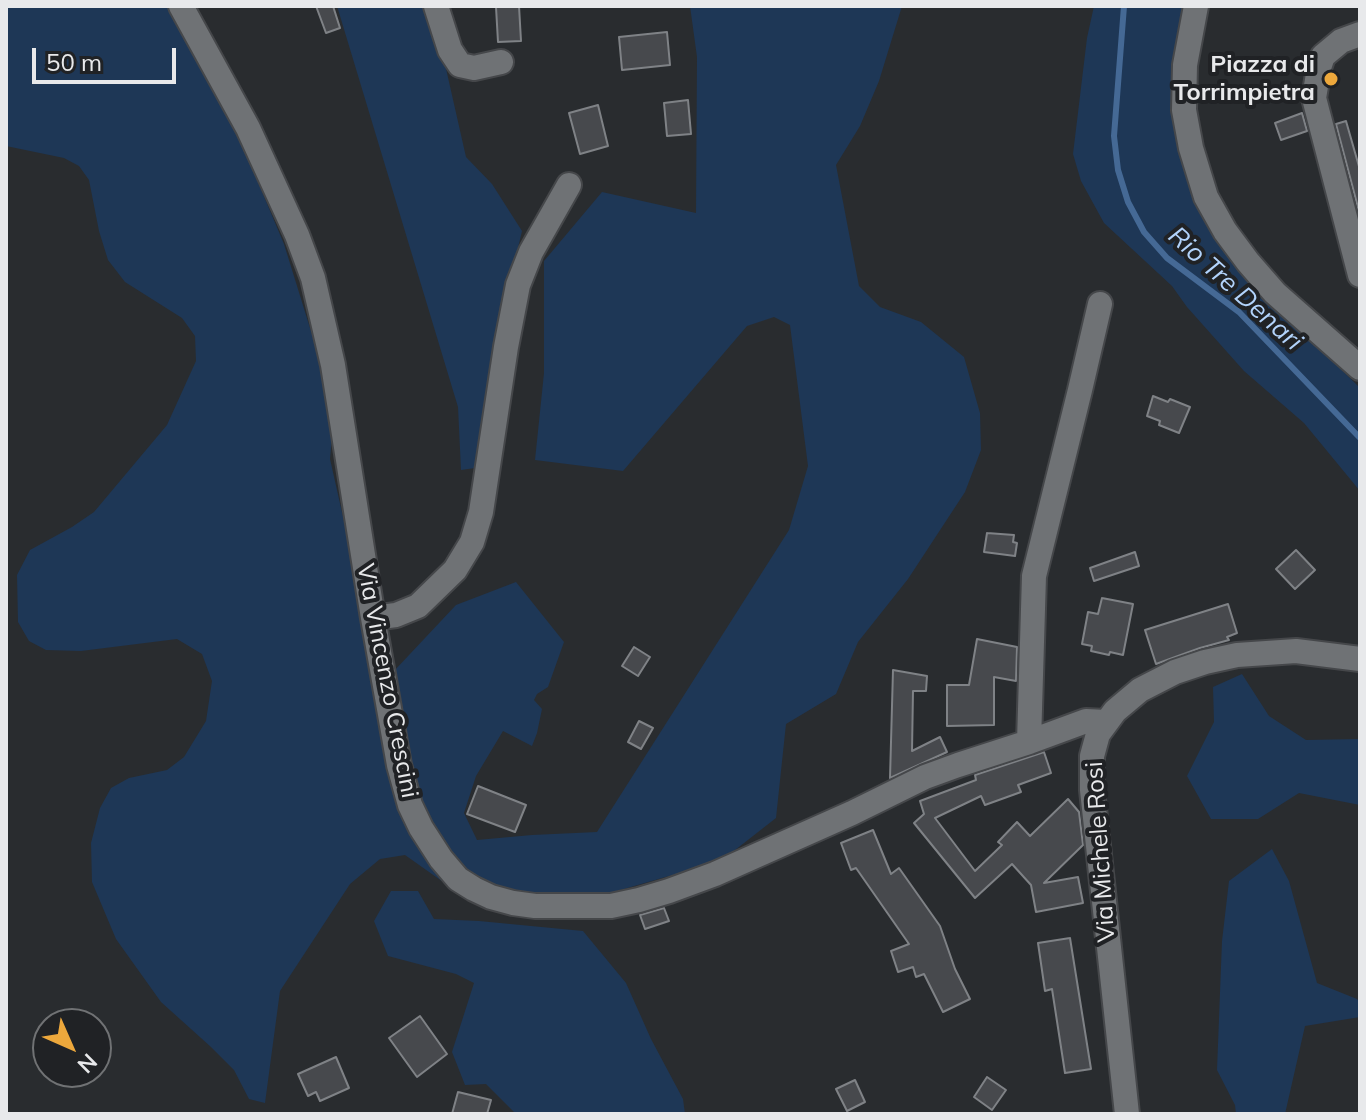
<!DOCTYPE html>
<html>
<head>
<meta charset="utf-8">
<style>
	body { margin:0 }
	#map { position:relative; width:1366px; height:1120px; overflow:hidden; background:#292c2f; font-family:Mulish,sans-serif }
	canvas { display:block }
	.frame { position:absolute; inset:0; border:8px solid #e8e9eb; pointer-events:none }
	.north { position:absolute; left:32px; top:1008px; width:80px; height:80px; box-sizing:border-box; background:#202225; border:2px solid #707274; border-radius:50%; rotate:135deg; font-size:22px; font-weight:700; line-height:32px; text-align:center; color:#e8e9eb }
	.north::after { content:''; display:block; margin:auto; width:28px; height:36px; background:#eda83c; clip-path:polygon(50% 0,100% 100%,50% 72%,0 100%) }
	.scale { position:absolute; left:32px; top:48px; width:144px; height:36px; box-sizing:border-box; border:4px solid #e8e9eb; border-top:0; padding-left:10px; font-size:24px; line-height:28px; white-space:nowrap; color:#e8e9eb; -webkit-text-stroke:6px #202225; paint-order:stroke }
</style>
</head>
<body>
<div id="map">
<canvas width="1366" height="1120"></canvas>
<div class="frame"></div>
<div class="north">N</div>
<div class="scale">50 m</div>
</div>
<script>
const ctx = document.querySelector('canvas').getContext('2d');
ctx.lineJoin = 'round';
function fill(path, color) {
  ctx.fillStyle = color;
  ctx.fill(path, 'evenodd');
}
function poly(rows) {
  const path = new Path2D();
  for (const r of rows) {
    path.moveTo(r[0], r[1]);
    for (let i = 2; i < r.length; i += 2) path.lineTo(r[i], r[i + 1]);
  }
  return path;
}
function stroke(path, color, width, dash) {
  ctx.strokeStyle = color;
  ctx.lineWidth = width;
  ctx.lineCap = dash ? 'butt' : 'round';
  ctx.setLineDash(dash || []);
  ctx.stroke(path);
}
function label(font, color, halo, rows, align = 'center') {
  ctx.font = font + ' Mulish,sans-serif';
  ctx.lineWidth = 8;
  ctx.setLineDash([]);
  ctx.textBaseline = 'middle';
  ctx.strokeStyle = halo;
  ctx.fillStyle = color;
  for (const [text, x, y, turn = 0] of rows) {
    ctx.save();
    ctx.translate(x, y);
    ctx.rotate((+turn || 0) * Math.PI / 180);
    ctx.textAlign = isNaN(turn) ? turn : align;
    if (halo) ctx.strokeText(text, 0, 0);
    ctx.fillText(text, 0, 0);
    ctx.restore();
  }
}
fill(poly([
	[6,6,168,6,226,106,284,244,319,357,332,436,330,459,364,610,386,759,450,877,446,884,405,855,380,859,350,884,280,991,265,1103,249,1099,234,1070,211,1047,161,1002,116,939,92,882,91,843,100,808,111,788,129,778,167,770,184,757,206,721,212,681,202,654,177,639,81,651,46,650,29,641,18,622,17,575,30,550,72,527,94,512,167,425,196,361,195,336,182,318,125,282,108,260,99,231,89,180,79,166,64,158,6,146],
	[337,6,426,6,435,20,466,157,492,184,522,231,513,269,482,467,461,470,458,407],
	[690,6,902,6,879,81,860,126,836,165,859,286,880,307,921,322,964,357,980,413,981,450,965,492,908,579,858,642,836,694,786,724,776,818,721,861,579,902,515,896,466,880,409,787,394,671,456,605,516,582,564,642,548,687,537,694,534,700,542,709,537,733,532,746,503,731,476,776,464,813,477,840,532,835,597,832,789,530,808,466,790,325,774,317,747,326,623,471,535,460,544,373,544,261,602,192,696,213,697,57],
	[1094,6,1184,6,1174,100,1183,166,1200,206,1254,283,1360,388,1360,491,1304,423,1244,371,1187,307,1172,286,1104,223,1081,181,1073,154,1087,38],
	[1242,674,1269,716,1306,740,1360,739,1360,805,1299,793,1258,819,1211,819,1187,776,1214,722,1213,687],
	[1272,849,1289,881,1317,983,1357,999,1360,1003,1360,1017,1305,1026,1285,1114,1236,1114,1235,1105,1217,1070,1222,941,1229,881],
	[391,891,418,891,434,919,479,921,583,931,626,983,651,1039,683,1099,685,1114,516,1114,486,1084,465,1085,452,1052,474,983,456,974,388,956,374,921]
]), '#1e3756');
stroke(poly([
	[1124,6,1114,136,1118,170,1128,202,1144,232,1167,258,1239,312,1360,438]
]), '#456995', 6);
const building = poly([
	[316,6,333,6,340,28,326,33,316,6],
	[519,6,521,41,498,42,496,7,519,6],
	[667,32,670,65,622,70,619,37,667,32],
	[688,100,691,134,667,136,664,103,688,100],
	[598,105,608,146,580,154,569,113,598,105],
	[1302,113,1307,131,1281,140,1275,123,1302,113],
	[1346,121,1360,170,1360,215,1336,124,1346,121],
	[1153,396,1168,402,1170,399,1190,407,1179,433,1159,425,1160,421,1147,416,1153,396],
	[987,533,1014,535,1013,542,1017,543,1015,556,984,552,987,533],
	[1296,550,1315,570,1295,589,1276,569,1296,550],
	[1135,552,1139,566,1094,581,1090,568,1135,552],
	[1102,598,1133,604,1123,655,1110,652,1109,655,1091,651,1092,646,1082,644,1088,612,1098,614,1102,598],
	[1228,604,1237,633,1227,637,1229,640,1200,648,1156,664,1145,630,1228,604],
	[977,639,1017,647,1016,681,994,677,994,725,947,726,947,685,969,685,977,639],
	[634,647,650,657,638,676,622,666,634,647],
	[893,670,927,676,926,691,913,691,912,751,940,737,947,752,890,778,893,670],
	[639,721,653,728,641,749,628,742,639,721],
	[1044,752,1051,773,1018,785,1021,792,985,805,981,796,935,818,975,871,1002,845,998,842,1017,822,1030,836,1068,799,1079,812,1083,845,1044,883,1078,877,1083,903,1036,912,1031,885,1012,864,975,898,914,823,924,814,920,801,976,780,975,775,1044,752],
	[478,786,526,805,515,832,467,814,478,786],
	[873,830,891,874,899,868,940,926,955,969,970,999,943,1012,924,974,916,977,913,967,898,972,891,951,909,944,856,868,851,870,841,843,873,830],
	[664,908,669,921,645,929,640,915,664,908],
	[1070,938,1091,1069,1065,1073,1052,989,1045,991,1038,943,1070,938],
	[420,1016,447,1054,417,1077,389,1038,420,1016],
	[336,1057,349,1088,320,1101,316,1092,308,1096,298,1074,336,1057],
	[987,1077,1006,1090,992,1110,974,1097,987,1077],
	[855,1080,865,1102,847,1111,836,1089,855,1080],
	[458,1092,491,1100,487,1114,452,1114,458,1092]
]);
fill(building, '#47494d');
stroke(building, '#7f8286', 2);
const minor = poly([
	[181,6,248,128,297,235,313,278,333,365,373,618,399,765,410,805,421,828,441,859,458,879,474,889,491,897,513,903,535,906,611,906,639,900,669,891,715,874,852,813,925,777,958,765,1029,742,1086,721,1106,722],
	[436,6,450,50,460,65,474,68,501,62],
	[1196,6,1185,65,1184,110,1191,148,1206,197,1225,231,1248,262,1275,293,1360,368],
	[1360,34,1341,41,1323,56,1319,68,1314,98,1360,275],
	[373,618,396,615,418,606,455,570,472,542,481,512,506,347,518,285,531,252,569,185],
	[1029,742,1034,576,1080,390,1100,304],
	[1127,1114,1092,790,1092,756,1098,734,1115,711,1140,690,1175,672,1205,662,1237,655,1296,651,1360,659]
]);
stroke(minor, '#45474a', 28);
stroke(minor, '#6f7275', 24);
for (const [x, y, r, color] of [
	[1331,79,8,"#eda83c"]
]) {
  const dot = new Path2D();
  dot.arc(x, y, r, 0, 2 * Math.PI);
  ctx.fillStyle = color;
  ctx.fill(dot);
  stroke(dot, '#202225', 3);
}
label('bold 24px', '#e8e9eb', '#202225', [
	["Piazza di",1315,65],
	["Torrimpietra",1315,93]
], 'right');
label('24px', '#e8e9eb', '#202225', [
	["Via Vincenzo Crescini",387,681,79],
	["Via Michele Rosi",1101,852,-94]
]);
label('italic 26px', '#b2d3fb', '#202225', [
	["Rio Tre Denari",1235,289,42]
]);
</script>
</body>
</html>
